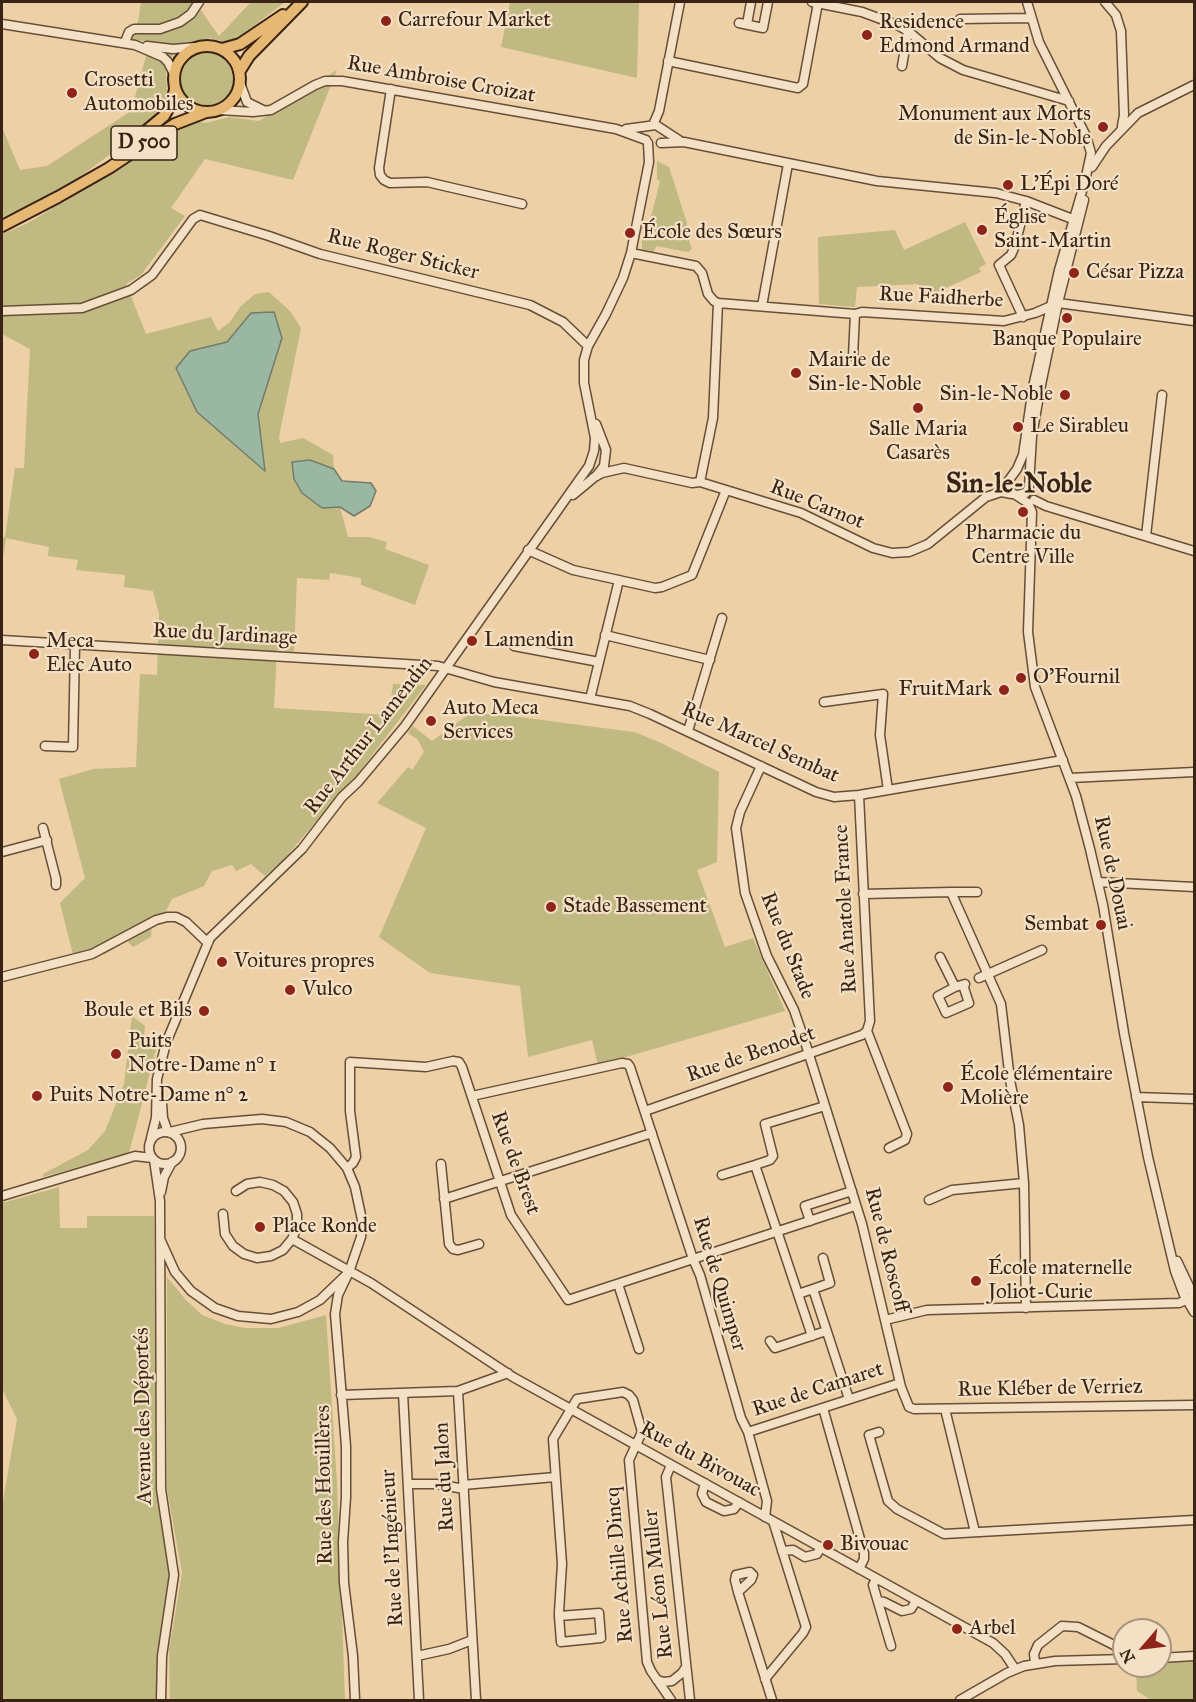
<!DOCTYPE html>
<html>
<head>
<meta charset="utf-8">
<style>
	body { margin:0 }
	#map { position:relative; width:1196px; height:1702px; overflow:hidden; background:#edd0a6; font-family:"IM FELL Great Primer",serif }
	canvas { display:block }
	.frame { position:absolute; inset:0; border:3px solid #392314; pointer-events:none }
	.north { position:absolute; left:1112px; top:1618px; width:60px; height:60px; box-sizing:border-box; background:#f3e0c5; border:2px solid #a9947e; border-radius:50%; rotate:242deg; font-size:16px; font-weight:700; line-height:24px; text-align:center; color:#392314 }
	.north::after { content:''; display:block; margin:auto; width:21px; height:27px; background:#8f2418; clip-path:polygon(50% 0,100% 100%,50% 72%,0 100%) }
</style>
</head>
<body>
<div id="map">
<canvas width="1196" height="1702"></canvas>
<div class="frame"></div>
<div class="north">N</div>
</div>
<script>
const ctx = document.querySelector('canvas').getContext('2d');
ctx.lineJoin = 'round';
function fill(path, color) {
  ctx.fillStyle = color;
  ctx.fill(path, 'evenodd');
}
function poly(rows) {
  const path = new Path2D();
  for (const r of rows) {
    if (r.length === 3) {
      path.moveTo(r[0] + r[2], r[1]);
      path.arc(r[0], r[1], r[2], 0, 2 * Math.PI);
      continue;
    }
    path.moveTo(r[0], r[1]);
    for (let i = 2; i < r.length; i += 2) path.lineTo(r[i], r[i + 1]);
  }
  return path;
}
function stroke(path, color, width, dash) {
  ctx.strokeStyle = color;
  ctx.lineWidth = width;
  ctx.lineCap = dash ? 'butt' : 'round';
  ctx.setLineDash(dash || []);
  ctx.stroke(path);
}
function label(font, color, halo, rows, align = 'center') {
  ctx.font = font + ' "IM FELL Great Primer",serif';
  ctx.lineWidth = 4.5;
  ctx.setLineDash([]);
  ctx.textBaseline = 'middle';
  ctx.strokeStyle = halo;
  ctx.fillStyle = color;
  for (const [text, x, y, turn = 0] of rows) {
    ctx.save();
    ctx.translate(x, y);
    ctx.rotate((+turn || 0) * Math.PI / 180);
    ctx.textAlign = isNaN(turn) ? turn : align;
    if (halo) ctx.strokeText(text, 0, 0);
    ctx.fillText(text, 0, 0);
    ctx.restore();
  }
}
fill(poly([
	[141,2,195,2,219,36,251,2,285,2,242,35,228,43,210,38,179,45,166,67,167,102,160,112,124,144,77,179,32,204,2,217,2,127,20,170,47,166,131,111,150,42,120,38,138,22],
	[510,2,639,2,637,78,501,47],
	[206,79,28],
	[337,70,293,180,205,159,171,208,185,216,141,275,126,284,146,334,211,317,218,331,230,322,240,307,255,294,269,292,290,311,301,328,279,437,280,443,303,438,333,455,334,469,310,460,294,479,302,493,322,508,340,507,348,537,369,537,387,542,385,549,429,565,415,605,361,585,361,578,330,573,329,580,297,578,294,652,277,650,274,708,389,715,393,684,426,685,355,777,281,862,265,876,251,864,236,871,232,865,212,871,204,886,172,899,165,913,152,920,151,937,133,947,127,941,105,954,75,962,60,903,85,878,59,779,93,769,136,767,140,674,157,675,159,614,153,591,124,587,125,575,76,570,78,560,48,556,49,547,6,538,2,564,2,538,5,537,15,468,24,468,30,349,2,334,2,234,26,224,113,173,175,129,195,121,206,123,229,117,259,121],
	[251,313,282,338,258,414,264,470,197,412,190,351,227,342],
	[657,161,669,167,687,223,686,231,692,249,688,252,656,246,654,252,642,249,642,239,650,221,660,181,657,180],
	[965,222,986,264,979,268,981,272,926,297,918,284,857,287,855,307,819,304,818,237,895,230,904,250],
	[469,714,496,714,634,732,657,741,719,772,717,862,697,870,725,947,753,938,785,1011,598,1065,592,1040,528,1057,520,986,430,973,379,937,426,828,377,803,408,767,412,770,424,752,418,740,408,733,413,726,432,741],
	[132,1016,145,1026,144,1037,159,1038,129,1153,43,1177,43,1174,88,1150,105,1131,124,1084],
	[59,1187,60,1228,87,1228,87,1216,154,1216,156,1488,170,1576,158,1700,2,1700,2,1507,17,1419,2,1389,2,1203],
	[167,1277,186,1300,202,1315,225,1324,245,1328,279,1328,326,1315,337,1482,345,1700,170,1700,169,1650,182,1573,167,1489],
	[1194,1660,1194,1700,1151,1700,1137,1691,1136,1666,1160,1666,1160,1663]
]), '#c0b981');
const water = poly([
	[274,312,282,338,258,414,265,471,197,412,176,368,190,351,227,342,251,313,274,312],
	[310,460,334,469,342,481,371,483,376,491,370,506,354,516,340,507,322,508,302,493,294,479,292,462,310,460]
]);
fill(water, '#9ab7a4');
stroke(water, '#737c6a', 1.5);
const minor = poly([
	[812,2,862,12,897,25,908,31,940,58,963,70,1069,101],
	[1027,2,1039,42,1086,136,1091,153,1085,181,1059,270,1033,387,1023,455,1017,469,1009,480,1008,486,1011,492,1028,503,1032,512,1028,632,1035,687,1076,796,1090,849,1103,905,1124,1033,1148,1157,1175,1271,1184,1295,1194,1312],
	[1105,2,1116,15,1121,31,1124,115,1122,126],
	[960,19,1031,18],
	[739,23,763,28,768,2],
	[2,24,135,45,163,57,168,62,174,74],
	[747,24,751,2],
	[125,42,129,32,134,29,160,29,180,22,191,14,199,2],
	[147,46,173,49,196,47],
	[668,61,798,88,803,84,818,3],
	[902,66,908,31],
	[240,83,247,102,263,110],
	[391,89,379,168,380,175,384,180,390,183,427,182,522,204],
	[219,110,253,112,271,110,315,85,325,81,342,81,616,129,646,140],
	[653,125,659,111,680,2],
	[626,129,656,125,679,140],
	[661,143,684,142,877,181,996,193,1026,201,1075,220],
	[1092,167,1106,146,1138,113,1194,85],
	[631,253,696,266,702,273,708,294,714,301,718,303,855,314,853,356],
	[762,306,788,164],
	[2,311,82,308,131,290,152,275,193,219,200,215,269,236,320,254,530,305,563,322,588,346],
	[855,314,862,312,1004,321,1035,313,1058,303,1194,321],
	[1023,317,999,265,1011,255,1015,246,1026,201],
	[593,478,602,473,624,468,692,483,700,482,801,513,873,548,892,553,909,552,928,544,986,497,1001,492,1012,494],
	[700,482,713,418,718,303],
	[573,495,597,475,604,466,606,450,596,424],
	[1018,495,1026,493,1029,487,1032,436,1040,390,1058,303,1084,200],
	[1034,500,1046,506,1194,551],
	[1146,536,1162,395],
	[528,550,573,570,655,588,662,587,692,575,726,490],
	[605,635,710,660],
	[2,640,438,666,494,682,630,706,650,714,816,792,834,797,859,795,1063,760],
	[514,646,599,662],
	[590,699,619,580],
	[824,702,883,694,880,735,888,790],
	[688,731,722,618],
	[45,746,73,747,75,645],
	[761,766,740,812,736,828,745,893,767,956,794,1010,806,1045,862,1224,901,1387,909,1407,914,1409,1194,1405],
	[1070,778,1194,772],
	[859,795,870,1021,867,1031,907,1134,905,1140,889,1148],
	[43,828,56,879,56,885],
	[2,852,47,840],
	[1098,882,1194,887],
	[951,892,977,892],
	[863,894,951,892,1001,1004,1010,1080,1019,1125,1024,1183,1026,1308],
	[940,957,955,987],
	[2,977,92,954,156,920,167,917,176,917,186,922,208,943],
	[979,978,1042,950],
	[963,985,969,1003,946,1013,938,996,955,987,965,984],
	[472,1096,622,1063,628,1064,630,1067,693,1259,700,1275,741,1418,748,1432,767,1501,765,1517],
	[1136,1097,1194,1099],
	[162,1103,163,1118,168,1132],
	[825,1106,765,1124,773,1156,770,1160,755,1165,798,1294,813,1289,849,1399],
	[645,1111,862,1035,867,1031],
	[165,1148,16],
	[170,1132,203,1124,262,1119,286,1122,310,1132,330,1148,347,1168,355,1187,362,1220,361,1237,349,1272,338,1295,335,1314,346,1446,346,1497,343,1542,344,1583,353,1656,355,1700],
	[151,1138,156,1118,157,1079,166,1043,210,938,302,849,342,797,358,782,405,726,589,466,594,451,595,438,584,383,584,360,588,346,606,314,623,278,631,253,649,162,648,143],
	[154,1160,160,1201,161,1489,174,1575,162,1656,161,1700],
	[441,1164,449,1244,453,1249,458,1250,479,1244],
	[347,1168,353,1163,356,1157,350,1111,350,1062,426,1067,453,1061,459,1062,462,1067,511,1215,568,1300,855,1206],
	[722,1175,755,1165],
	[161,1192,164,1177,172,1162],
	[2,1196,135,1156,152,1158],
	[444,1199,652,1133],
	[929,1200,952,1190,1024,1183],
	[223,1214,225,1234,233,1246,244,1254,257,1258,271,1256,283,1250,292,1239,297,1227,297,1214,293,1202,284,1191,273,1185,260,1182,247,1184,236,1191],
	[810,1221,805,1206,852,1191],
	[292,1239,371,1283,513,1377,993,1643,1005,1654,1015,1669],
	[161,1241,175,1272,191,1291,215,1308,238,1316,271,1319,298,1312,320,1300,345,1276],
	[1177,1261,1194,1297],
	[618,1284,639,1349],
	[813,1289,830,1283,823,1258],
	[798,1294,812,1336],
	[885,1320,927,1310,1179,1303,1194,1297],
	[770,1341,775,1348,826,1331],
	[458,1391,476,1700],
	[403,1393,419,1700],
	[341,1395,458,1391,508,1373],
	[823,1408,864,1553,864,1559,859,1569],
	[945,1409,975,1532],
	[748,1432,900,1383],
	[879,1432,869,1435,888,1501,897,1509,944,1534,1194,1520],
	[671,1465,666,1477,690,1700],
	[705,1483,702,1494,706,1502,724,1511,734,1509,739,1502],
	[408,1484,436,1484,464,1489],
	[463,1485,555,1477],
	[782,1551,793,1550,805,1557,817,1554,821,1547],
	[876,1579,873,1585,891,1646],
	[738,1592,751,1580,753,1575,750,1572,736,1575,735,1580,738,1592,772,1700],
	[878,1601,884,1602,902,1611,911,1609,916,1601],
	[559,1616,599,1613,601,1638,561,1642,559,1616,559,1612,562,1564,553,1439,577,1399,623,1392,629,1395,633,1400,642,1432,629,1460,647,1662,651,1671,671,1700],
	[417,1656,449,1649,472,1640],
	[1160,1658,1194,1656],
	[1035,1663,1034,1654,1038,1645,1062,1626,1078,1627,1114,1645,1124,1652],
	[765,1679,803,1633,806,1627,773,1521],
	[657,1680,664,1682,672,1681,682,1673,686,1667],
	[960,1700,1007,1673,1024,1666,1055,1661,1124,1659]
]);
const major = poly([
	[207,79,33],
	[222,49,240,44,283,15],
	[239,72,249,56,302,2],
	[123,150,164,116,172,102,175,89],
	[2,226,58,197,109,168,175,124,206,112]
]);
stroke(minor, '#664e38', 11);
stroke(major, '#392314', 14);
stroke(minor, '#f3e0c5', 8);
stroke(major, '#e6b873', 10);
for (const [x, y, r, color] of [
	[386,21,6,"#8f2418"],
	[867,35,6,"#8f2418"],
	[72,93,6,"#8f2418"],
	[1103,127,6,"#8f2418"],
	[1008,185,6,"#8f2418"],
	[982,230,6,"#8f2418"],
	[630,233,6,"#8f2418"],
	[1074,273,6,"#8f2418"],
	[1067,318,6,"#8f2418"],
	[796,373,6,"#8f2418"],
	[1065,395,6,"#8f2418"],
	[918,408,6,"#8f2418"],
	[1018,427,6,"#8f2418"],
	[1023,512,6,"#8f2418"],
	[472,641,6,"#8f2418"],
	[34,654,6,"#8f2418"],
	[1021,678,6,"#8f2418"],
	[1004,690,6,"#8f2418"],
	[431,721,6,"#8f2418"],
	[551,907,6,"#8f2418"],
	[1101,925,6,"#8f2418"],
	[222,962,6,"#8f2418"],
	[290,990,6,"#8f2418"],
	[204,1011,6,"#8f2418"],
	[116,1054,6,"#8f2418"],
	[948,1087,6,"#8f2418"],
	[37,1096,6,"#8f2418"],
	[260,1227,6,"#8f2418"],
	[976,1281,6,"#8f2418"],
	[828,1545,6,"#8f2418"],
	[957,1629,6,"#8f2418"]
]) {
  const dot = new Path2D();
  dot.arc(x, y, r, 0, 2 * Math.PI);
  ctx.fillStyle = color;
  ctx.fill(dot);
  stroke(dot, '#f3e0c5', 2);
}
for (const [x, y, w] of [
	[144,143,66]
]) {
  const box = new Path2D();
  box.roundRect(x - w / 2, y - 17, w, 34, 4.5);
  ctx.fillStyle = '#f3e0c5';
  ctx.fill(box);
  stroke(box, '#392314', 1.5);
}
label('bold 20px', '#392314', null, [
	["D 500",144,143]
]);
label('21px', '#392314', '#f3e0c5', [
	["Carrefour Market",398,21],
	["Residence",879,23],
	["Edmond Armand",879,47],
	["Crosetti",84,81],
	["Automobiles",84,105],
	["Monument aux Morts",1091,115,"right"],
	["de Sin-le-Noble",1091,139,"right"],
	["L'Épi Doré",1020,185],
	["Église",994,218],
	["Saint-Martin",994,242],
	["École des Sœurs",642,233],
	["César Pizza",1086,273],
	["Banque Populaire",1067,340,"center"],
	["Mairie de",808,361],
	["Sin-le-Noble",808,385],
	["Sin-le-Noble",1053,395,"right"],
	["Le Sirableu",1030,427],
	["Salle Maria",918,430,"center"],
	["Casarès",918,454,"center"],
	["Pharmacie du",1023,534,"center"],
	["Centre Ville",1023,558,"center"],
	["Lamendin",484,641],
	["Meca",46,642],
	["Elec Auto",46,666],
	["O'Fournil",1033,678],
	["FruitMark",992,690,"right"],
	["Auto Meca",443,709],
	["Services",443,733],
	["Stade Bassement",563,907],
	["Sembat",1089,925,"right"],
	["Voitures propres",234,962],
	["Vulco",302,990],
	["Boule et Bils",192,1011,"right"],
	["Puits",128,1042],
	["Notre-Dame n° 1",128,1066],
	["École élémentaire",960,1075],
	["Molière",960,1099],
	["Puits Notre-Dame n° 2",49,1096],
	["Place Ronde",272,1227],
	["École maternelle",988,1269],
	["Joliot-Curie",988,1293],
	["Bivouac",840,1545],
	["Arbel",969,1629]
], 'left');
label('21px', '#392314', '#f3e0c5', [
	["Rue Ambroise Croizat",441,80,10],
	["Rue Roger Sticker",403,255,14],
	["Rue Faidherbe",941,298,3],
	["Rue Carnot",817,505,22],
	["Rue du Jardinage",225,635,3],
	["Rue Arthur Lamendin",369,736,-52],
	["Rue Marcel Sembat",760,743,24],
	["Rue de Douai",1112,873,78],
	["Rue Anatole France",846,909,-93],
	["Rue du Stade",787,946,68],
	["Rue de Benodet",751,1055,-19],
	["Rue de Brest",515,1163,70],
	["Rue de Roscoff",886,1250,76],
	["Rue de Quimper",719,1284,73],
	["Rue Kléber de Verriez",1050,1389,-1],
	["Rue de Camaret",818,1390,-18],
	["Avenue des Déportés",144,1416,-91],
	["Rue du Bivouac",700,1460,29],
	["Rue du Jalon",445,1477,-93],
	["Rue des Houillères",325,1485,-91],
	["Rue de l'Ingénieur",393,1548,-93],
	["Rue Achille Dincq",620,1565,-95],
	["Rue Léon Muller",659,1584,-96]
]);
label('bold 27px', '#392314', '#f3e0c5', [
	["Sin-le-Noble",1019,485]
]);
</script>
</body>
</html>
